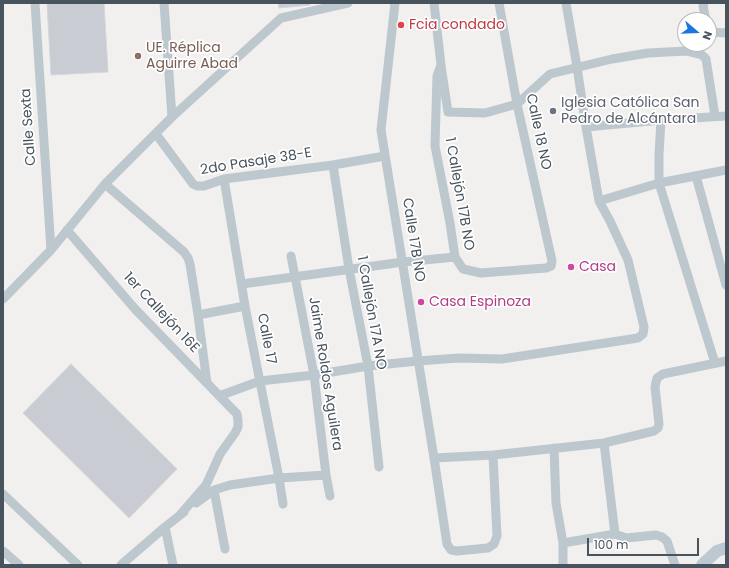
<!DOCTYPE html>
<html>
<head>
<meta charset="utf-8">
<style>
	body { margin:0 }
	#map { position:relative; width:729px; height:568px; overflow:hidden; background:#f2efef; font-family:Poppins,sans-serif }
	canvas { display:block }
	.frame { position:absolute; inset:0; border:4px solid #47535d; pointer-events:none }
	.north { position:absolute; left:677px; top:12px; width:40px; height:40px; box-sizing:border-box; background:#fff; border:1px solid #b5babe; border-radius:50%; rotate:109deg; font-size:11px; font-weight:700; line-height:16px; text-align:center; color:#47535d }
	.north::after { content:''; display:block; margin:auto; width:14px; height:18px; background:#1b77e0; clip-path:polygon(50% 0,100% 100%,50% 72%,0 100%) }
	.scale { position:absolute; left:587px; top:538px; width:112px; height:18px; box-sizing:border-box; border:2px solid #47535d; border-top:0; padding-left:5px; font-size:12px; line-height:14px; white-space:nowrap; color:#47535d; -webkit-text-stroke:3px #fff; paint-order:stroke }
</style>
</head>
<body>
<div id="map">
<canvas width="729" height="568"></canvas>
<div class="frame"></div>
<div class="north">N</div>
<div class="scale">100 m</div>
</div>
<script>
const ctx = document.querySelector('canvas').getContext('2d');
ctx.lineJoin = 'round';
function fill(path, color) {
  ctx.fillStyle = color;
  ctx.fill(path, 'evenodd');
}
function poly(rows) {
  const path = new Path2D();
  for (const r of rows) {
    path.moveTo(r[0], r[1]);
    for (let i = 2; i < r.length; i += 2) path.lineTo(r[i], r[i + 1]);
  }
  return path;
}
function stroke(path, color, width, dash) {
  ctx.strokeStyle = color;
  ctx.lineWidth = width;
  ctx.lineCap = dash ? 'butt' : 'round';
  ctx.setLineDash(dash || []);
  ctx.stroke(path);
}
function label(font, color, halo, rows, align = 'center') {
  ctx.font = font + ' Poppins,sans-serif';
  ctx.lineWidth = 3.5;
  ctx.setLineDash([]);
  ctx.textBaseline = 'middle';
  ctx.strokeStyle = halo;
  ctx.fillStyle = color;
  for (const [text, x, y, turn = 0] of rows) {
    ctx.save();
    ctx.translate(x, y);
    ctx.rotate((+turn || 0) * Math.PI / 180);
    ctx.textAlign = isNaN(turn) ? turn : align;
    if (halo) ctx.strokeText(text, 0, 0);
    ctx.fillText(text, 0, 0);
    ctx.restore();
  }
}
const building = poly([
	[47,3,104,3,108,72,51,75,47,3],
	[278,3,310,3,310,5,279,8,278,3],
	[71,364,177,469,129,518,23,413,71,364]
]);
fill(building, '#c9ccd2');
stroke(building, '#d3d6db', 1);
stroke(poly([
	[35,3,51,250],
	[164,3,172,117],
	[395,3,381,130,434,458,447,544,451,550,457,551,488,548,494,544,497,536,493,455],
	[434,3,441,65,437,76,435,146,450,223,455,257,463,269,481,273,546,268,551,266,552,261,517,104,499,3],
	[566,3,577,67,586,127,661,120,726,116],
	[704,3,703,6,706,20],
	[709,31,713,32,724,33,726,32],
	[441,66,448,112,485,113,517,104,550,74,612,59,648,53,686,51,702,55,706,59,715,116],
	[661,120,659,155,659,183,715,363],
	[156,134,193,184,197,186,204,186,224,179,333,165,385,156],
	[333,165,349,269,368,366,379,467],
	[696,176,726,285],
	[224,179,245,306,279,478,283,504],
	[105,184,184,252,188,258,190,264,198,315,207,383],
	[599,201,659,183,726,170],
	[67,230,135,309,237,414,238,420,238,427,235,433,220,454,206,485,180,515],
	[291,256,314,375,326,475,330,496],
	[242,284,403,262,455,257],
	[3,299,51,250,105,184,172,117,281,18,348,3],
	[198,315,245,306],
	[219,396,260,381,314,375,368,366,418,361,459,358,502,359,638,338,643,334,644,327,628,260,610,221,599,201,586,127],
	[604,443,615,534],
	[554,448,556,503,563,543,563,565],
	[434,458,493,455,604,443,654,431,658,428,659,424,655,387,657,378,663,374,726,361],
	[214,490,225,549],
	[3,494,78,565],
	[196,503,214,490,230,485,279,478,326,475],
	[165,527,173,565],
	[563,543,615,534,626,538,656,535,662,537,667,541,675,565],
	[3,551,19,565],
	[121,565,165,527,184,512]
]), '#bdc7ce', 9);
stroke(poly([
	[702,565,717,551,726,548]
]), '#bdc8d3', 12);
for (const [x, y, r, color] of [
	[401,25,4,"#e0444e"],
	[138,56,4,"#8d6e63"],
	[553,111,4,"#6b7280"],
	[571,267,4,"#d1479c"],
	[421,302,4,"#d1479c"]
]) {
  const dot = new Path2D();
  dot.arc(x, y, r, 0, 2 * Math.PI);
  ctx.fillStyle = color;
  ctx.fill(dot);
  stroke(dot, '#fff', 1.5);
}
label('14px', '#be3a42', '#fff', [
	["Fcia condado",409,25]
], 'left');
label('14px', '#785e54', '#fff', [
	["UE. Réplica",146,48],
	["Aguirre Abad",146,64]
], 'left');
label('14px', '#5b616d', '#fff', [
	["Iglesia Católica San",561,103],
	["Pedro de Alcántara",561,119]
], 'left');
label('14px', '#47535d', '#fff', [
	["Calle Sexta",29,127,-94],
	["Calle 18 NO",538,132,78],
	["2do Pasaje 38-E",256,162,-9],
	["1 Callejón 17B NO",459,194,80],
	["Calle 17B NO",413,240,81],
	["1er Callejón 16E",161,313,47],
	["1 Callejón 17A NO",371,313,80],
	["Calle 17",266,339,79],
	["Jaime Roldos Aguilera",325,374,81]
]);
label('14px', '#b23c85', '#fff', [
	["Casa",579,267],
	["Casa Espinoza",429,302]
], 'left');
</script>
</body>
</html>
